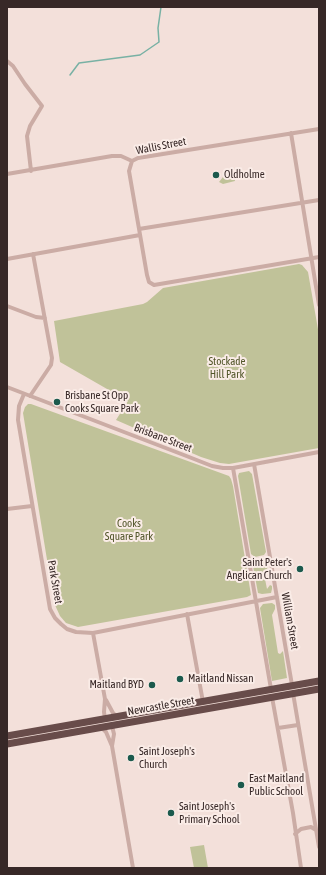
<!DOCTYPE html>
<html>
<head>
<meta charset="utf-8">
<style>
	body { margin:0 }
	#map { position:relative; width:326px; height:875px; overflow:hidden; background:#f3e0da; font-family:"Asap Condensed",sans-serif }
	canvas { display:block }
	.frame { position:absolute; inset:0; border:8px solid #372827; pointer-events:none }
</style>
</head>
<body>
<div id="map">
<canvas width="326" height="875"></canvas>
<div class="frame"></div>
</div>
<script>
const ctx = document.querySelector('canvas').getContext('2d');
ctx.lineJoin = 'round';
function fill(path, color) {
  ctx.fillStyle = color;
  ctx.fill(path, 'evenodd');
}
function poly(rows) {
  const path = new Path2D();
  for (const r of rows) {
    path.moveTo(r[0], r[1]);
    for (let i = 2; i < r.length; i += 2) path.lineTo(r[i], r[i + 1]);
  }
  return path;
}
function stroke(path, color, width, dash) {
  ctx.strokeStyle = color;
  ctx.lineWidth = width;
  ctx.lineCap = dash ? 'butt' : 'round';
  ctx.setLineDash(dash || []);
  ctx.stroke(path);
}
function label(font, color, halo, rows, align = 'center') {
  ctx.font = font + ' "Asap Condensed",sans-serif';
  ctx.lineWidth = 4;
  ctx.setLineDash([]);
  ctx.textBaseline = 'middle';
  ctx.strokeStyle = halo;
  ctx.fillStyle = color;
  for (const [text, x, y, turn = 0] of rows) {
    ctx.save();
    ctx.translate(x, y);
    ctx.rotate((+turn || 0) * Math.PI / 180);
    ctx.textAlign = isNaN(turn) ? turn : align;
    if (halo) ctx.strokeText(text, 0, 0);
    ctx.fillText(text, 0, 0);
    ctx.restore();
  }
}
fill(poly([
	[234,174,235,181,223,184,219,182,223,177],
	[299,264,302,265,308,272,319,335,319,448,229,464,220,463,201,457,116,420,128,401,60,362,54,321,143,304,147,302,163,288],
	[28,404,31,404,229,476,231,479,233,486,251,595,247,597,78,627,66,623,60,616,55,605,50,578,23,413,25,407],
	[249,471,252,474,266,552,264,555,255,557,251,554,238,476,239,473],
	[264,561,267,563,268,567,264,574,267,589,270,585,272,586,272,589,271,593,262,594,258,593,253,566,255,563],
	[272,603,275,605,275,609,272,615,278,653,280,654,283,651,287,678,272,681,260,608,263,604],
	[204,845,208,868,194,868,190,847]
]), '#c0c299');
stroke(poly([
	[70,75,79,63,140,55,159,42,158,28,161,7]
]), '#78b1a4', 1.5);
stroke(poly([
	[7,61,13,66,25,84,42,106,30,126,27,136,31,171],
	[291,133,319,305],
	[132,161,129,171,147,275,149,282,154,285,319,257],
	[132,161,138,158,319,129],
	[7,174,112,156,121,156,132,161],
	[139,229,319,200],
	[7,259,140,235],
	[7,306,36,317,45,318],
	[7,387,189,457,212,466,223,468,233,468,319,452],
	[24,394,19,406,18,420,50,609,55,618,61,624,67,629,76,632,93,633,277,597],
	[30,396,51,365,52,358,33,254],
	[254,464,292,685],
	[233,468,271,689],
	[7,509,32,506],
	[187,614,203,702],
	[93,633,105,699,104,712,105,719],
	[293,693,319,847],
	[272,697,293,813,301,868],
	[106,700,113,713,117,717],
	[112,726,114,734,112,746],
	[102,728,106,732,112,746,133,868],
	[278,728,298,725],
	[295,834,301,829,311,827,316,830]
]), '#cbaca5', 4);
stroke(poly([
	[7,736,319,681],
	[7,744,319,689]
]), '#684c4a', 7);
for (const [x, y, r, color] of [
	[216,175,4,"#1b5a4d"],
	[57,402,4,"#1b5a4d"],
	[300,569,4,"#1b5a4d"],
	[180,679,4,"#1b5a4d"],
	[152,685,4,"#1b5a4d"],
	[131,758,4,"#1b5a4d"],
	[241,785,4,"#1b5a4d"],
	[171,813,4,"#1b5a4d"]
]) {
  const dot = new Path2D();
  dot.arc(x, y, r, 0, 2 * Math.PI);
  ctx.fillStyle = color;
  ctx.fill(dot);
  stroke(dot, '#faece7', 1.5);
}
label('11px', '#372827', '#faece7', [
	["Wallis Street",161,146,-11],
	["Brisbane Street",163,438,21],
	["Park Street",55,582,80],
	["William Street",290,621,80],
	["Newcastle Street",161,706,-10]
]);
label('11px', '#372827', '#faece7', [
	["Oldholme",224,175],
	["Brisbane St Opp",65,396],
	["Cooks Square Park",65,409],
	["Saint Peter's",292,563,"right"],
	["Anglican Church",292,576,"right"],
	["Maitland Nissan",188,679],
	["Maitland BYD",144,685,"right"],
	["Saint Joseph's",139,752],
	["Church",139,765],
	["East Maitland",249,779],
	["Public School",249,792],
	["Saint Joseph's",179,807],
	["Primary School",179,820]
], 'left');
label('11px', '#52562a', '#faece7', [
	["Stockade",227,362],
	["Hill Park",227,375],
	["Cooks",129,524],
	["Square Park",129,537]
]);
</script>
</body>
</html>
